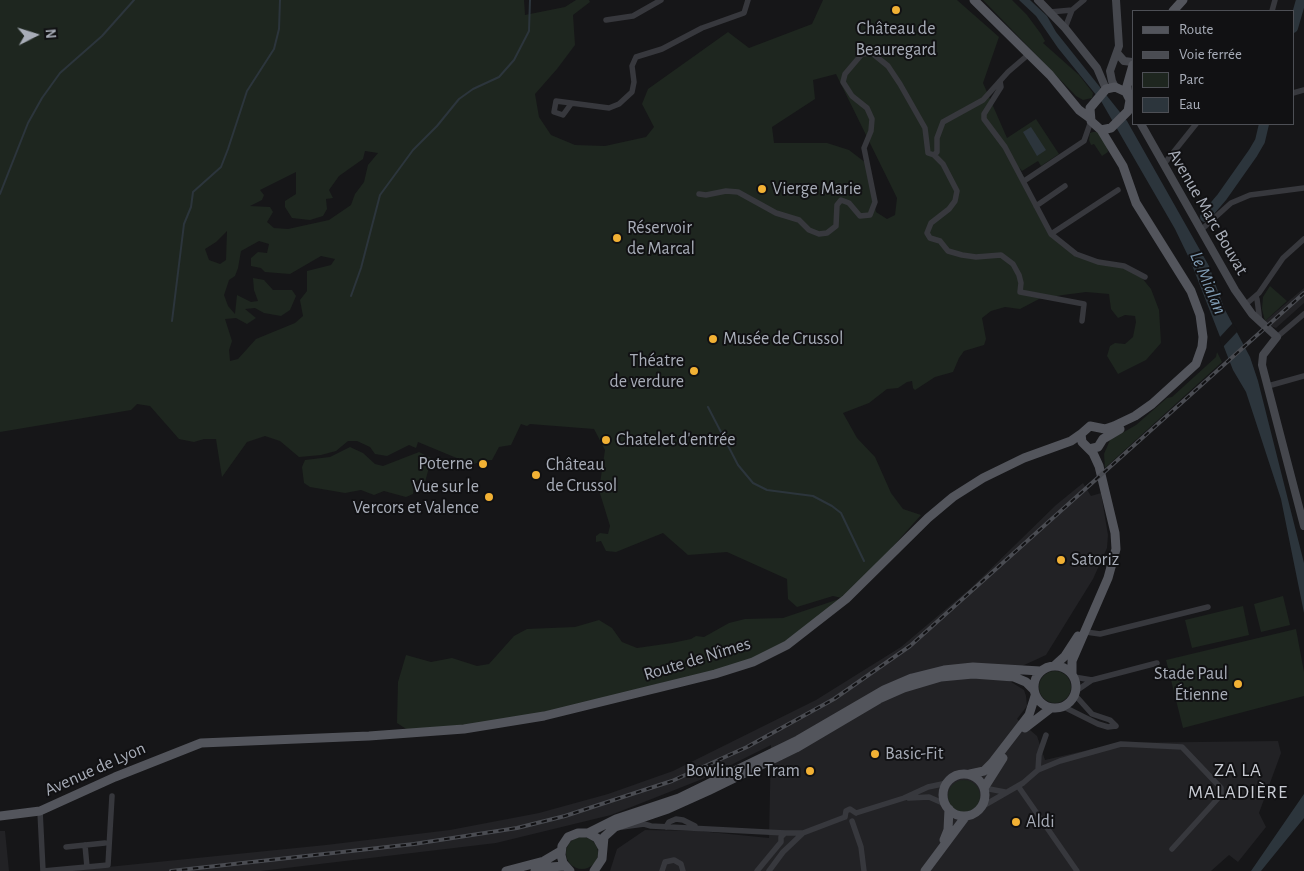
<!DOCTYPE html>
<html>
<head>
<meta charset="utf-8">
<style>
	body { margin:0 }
	#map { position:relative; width:1304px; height:871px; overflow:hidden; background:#161618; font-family:"Alegreya Sans",sans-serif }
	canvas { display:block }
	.legend { position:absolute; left:1132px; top:10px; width:162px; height:115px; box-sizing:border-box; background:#111113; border:1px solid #4d4f55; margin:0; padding:6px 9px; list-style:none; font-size:15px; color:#a8adb8 }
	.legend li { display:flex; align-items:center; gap:10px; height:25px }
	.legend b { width:25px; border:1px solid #4d4f55 }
	.north { position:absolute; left:10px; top:10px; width:50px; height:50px; -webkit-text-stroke:4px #111113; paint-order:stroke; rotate:85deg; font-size:14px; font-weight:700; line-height:20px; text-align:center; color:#a8adb8 }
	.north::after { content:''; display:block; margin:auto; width:18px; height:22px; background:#a8adb8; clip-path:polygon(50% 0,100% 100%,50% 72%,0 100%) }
</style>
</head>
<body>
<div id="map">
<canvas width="1304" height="871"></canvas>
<ul class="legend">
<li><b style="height:6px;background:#53555c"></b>Route</li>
<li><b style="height:6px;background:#4a4c52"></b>Voie ferrée</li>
<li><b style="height:14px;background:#1e261f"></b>Parc</li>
<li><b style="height:14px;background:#2c353c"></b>Eau</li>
</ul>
<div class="north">N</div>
</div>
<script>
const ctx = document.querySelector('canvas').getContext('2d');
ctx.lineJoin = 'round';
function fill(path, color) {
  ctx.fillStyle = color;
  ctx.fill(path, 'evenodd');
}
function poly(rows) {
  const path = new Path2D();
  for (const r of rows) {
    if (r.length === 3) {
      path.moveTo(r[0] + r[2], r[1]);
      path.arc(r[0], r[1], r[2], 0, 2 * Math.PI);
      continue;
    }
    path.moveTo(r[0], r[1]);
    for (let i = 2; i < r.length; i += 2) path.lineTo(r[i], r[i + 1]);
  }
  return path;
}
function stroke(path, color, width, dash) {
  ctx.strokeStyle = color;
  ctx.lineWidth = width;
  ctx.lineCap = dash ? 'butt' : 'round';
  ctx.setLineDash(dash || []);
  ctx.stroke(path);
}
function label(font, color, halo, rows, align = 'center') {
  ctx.font = font + ' "Alegreya Sans",sans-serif';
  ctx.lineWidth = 4;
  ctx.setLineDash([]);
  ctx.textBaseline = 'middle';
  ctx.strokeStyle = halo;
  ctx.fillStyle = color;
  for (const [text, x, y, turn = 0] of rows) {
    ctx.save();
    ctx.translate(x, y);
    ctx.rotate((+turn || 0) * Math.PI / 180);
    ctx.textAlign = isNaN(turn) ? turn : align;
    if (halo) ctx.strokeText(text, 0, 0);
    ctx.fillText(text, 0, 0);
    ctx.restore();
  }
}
fill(poly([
	[1304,288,1304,303,1276,328,1266,324,1264,322],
	[1083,483,1091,496,1101,493,1108,535,1107,548,1093,579,1046,655,1022,666,1008,680,1024,690,1026,696,1027,706,1017,719,1037,736,1045,760,1118,743,1278,741,1281,753,1259,813,1266,827,1238,862,1229,855,1211,871,610,871,617,849,645,830,699,831,769,838,771,745,705,778,611,815,496,843,261,871,68,871,326,845,450,830,539,813,608,794,673,771,816,700,901,647,972,587,1056,505],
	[0,831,5,831,9,871,0,871]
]), '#222225');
fill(poly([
	[0,0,524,0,525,15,565,7,576,0,589,0,590,2,573,15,575,45,557,69,535,94,539,117,551,135,575,145,605,146,646,137,654,127,642,104,648,89,728,32,749,48,812,24,823,0,957,0,999,37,983,83,1007,138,1036,119,1059,154,1041,166,1038,161,1022,171,1019,167,1051,234,1076,254,1124,266,1137,272,1151,289,1159,310,1161,343,1146,360,1118,374,1107,356,1110,346,1115,343,1125,344,1133,337,1136,322,1135,316,1125,315,1118,318,1111,309,1109,294,1086,292,1063,295,1039,299,1020,309,1005,307,991,311,982,318,986,339,984,345,964,351,959,358,953,372,935,377,915,390,913,388,912,381,907,382,898,388,887,389,869,403,843,413,857,438,875,457,891,493,903,509,921,515,846,599,823,618,753,662,544,716,411,732,397,723,398,682,406,655,431,662,452,658,477,666,489,664,514,636,527,629,575,627,599,620,612,628,622,642,637,648,672,643,691,639,696,636,704,637,729,623,745,619,783,618,842,598,833,596,797,607,788,599,787,579,727,552,688,555,663,533,616,552,606,551,601,541,596,542,596,536,600,533,608,534,610,526,599,490,605,450,594,429,530,424,527,426,521,424,511,445,499,447,492,460,488,460,486,464,476,463,467,470,459,459,418,442,416,448,409,445,387,456,375,454,370,447,357,441,348,441,336,451,321,455,299,457,280,441,265,436,247,442,222,477,216,439,204,439,194,442,179,439,150,406,137,404,131,410,0,432],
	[836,74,897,198,895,215,887,219,876,212,866,163,849,150,827,143,774,143,772,127,815,99,813,80],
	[365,151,378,153,368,165,364,182,355,194,351,205,329,220,288,229,274,228,267,222,273,212,270,207,250,206,262,200,264,195,260,190,296,172,296,194,285,201,285,207,292,218,310,220,323,216,327,209,326,199,333,198,329,190,339,176,363,159],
	[227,231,226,260,220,264,209,260,205,249,216,242],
	[259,241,269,244,267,253,258,252,251,258,251,266,261,268,265,272,290,274,321,256,335,259,331,265,307,271,307,291,300,300,303,316,295,323,256,339,238,359,230,361,229,350,232,341,225,319,236,318,247,324,256,318,245,309,255,308,264,313,281,316,290,310,296,296,292,290,273,290,264,280,253,278,254,290,258,301,251,302,237,295,235,314,228,306,224,295,229,280,235,276,238,268,241,251],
	[983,0,1012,0,1027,15,1041,34,1045,41,1043,43,1079,75,1093,93,1092,98,1083,100,1076,96],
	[1093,132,1097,132,1106,140,1108,152,1102,156,1094,144,1091,145,1089,140,1090,133],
	[1270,286,1287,301,1265,321,1262,309,1263,297],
	[1217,352,1222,362,1105,468,1104,454,1110,440,1136,425,1167,398,1172,397,1216,357],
	[350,447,363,453,375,464,383,466,419,452,431,458,433,464,428,471,425,482,418,480,414,485,413,494,406,497,384,491,374,495,361,490,345,493,310,487,304,483,302,467,305,460,330,457],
	[1283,596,1290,625,1261,632,1254,604],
	[1243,606,1249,635,1192,648,1185,620],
	[1296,629,1304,672,1304,696,1183,728,1166,660],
	[1055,687,16],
	[964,796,16],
	[582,853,16]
]), '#1e261f');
fill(poly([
	[1019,0,1030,0,1047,16,1056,32,1127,121,1209,266,1224,308,1250,357,1258,381,1304,563,1304,613,1281,499,1246,392,1233,370,1190,260,1175,229,1101,101,1058,48,1036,16],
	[1031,127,1046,150,1037,156,1023,132],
	[1304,794,1304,818,1261,871,1251,871]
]), '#2c353c');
fill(poly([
	[1233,323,1238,331,1222,348,1219,338]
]), '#161618');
stroke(poly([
	[0,194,28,123,42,98,60,73,102,36,134,0],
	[351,296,361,268,380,195,413,150,437,126,459,99,473,89,499,77,514,60,529,31,530,0],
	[172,321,184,224,191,207,193,192,221,167,228,149,247,91,274,49,279,29,280,0],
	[708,407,738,465,753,483,767,490,813,496,832,506,841,513,864,561]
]), '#2c353c', 2);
stroke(poly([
	[1293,28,1301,0],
	[1205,217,1222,197,1253,153,1260,141,1264,124]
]), '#2c353c', 10);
stroke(poly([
	[1272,11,1275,0],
	[1050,12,1072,10],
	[606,20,633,16,661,0],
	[1065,28,1072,10,1084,0],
	[1000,81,1001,87,984,114,984,119,1005,147,1051,234,1076,254,1098,262,1124,266,1145,277],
	[1293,93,1304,90],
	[571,104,563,115,554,112,556,101,609,108,619,104,632,92,634,82,632,66,636,57,662,49,702,28,744,13,748,0],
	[934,155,937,152,937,138,943,122,983,100,1008,72,1029,54],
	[1164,164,1196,124],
	[1024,181,1084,141,1091,121],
	[699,194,706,195,726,191,738,192,776,213,799,220,809,230,819,234,827,233,836,226,837,205,841,200,849,203,860,216,870,215,875,202,864,148,871,131,872,119,867,108,852,96,843,82,845,74,862,54,872,53,888,66,900,84,925,128,928,153,934,155,943,164,957,191,955,201,949,209,931,223,927,233,930,238,940,241,948,251,962,255,976,257,1001,255,1013,264,1019,275,1021,283,1020,292,1084,304,1082,321],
	[1036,206,1065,186],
	[1201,230,1231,203,1250,195,1304,188],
	[1051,234,1118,190],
	[1257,299,1260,322],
	[1245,305,1259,293,1283,258,1304,239],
	[1277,337,1304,314],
	[1268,386,1304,376],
	[1086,632,1100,634,1208,607],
	[1074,677,1092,680],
	[1076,691,1092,680,1157,663],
	[1075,695,1092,714,1110,720,1116,726],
	[1064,707,1098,724,1108,727,1116,726],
	[1038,770,1039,755,1046,735],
	[1018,786,1077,871],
	[984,788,1005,792],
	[909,798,929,797,945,804],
	[983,806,1023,783,1038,770,1060,761,1121,744,1182,747,1221,788,1221,795,1172,849],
	[40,811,43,871,108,865,112,796],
	[856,813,904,798,928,787,947,783],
	[845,817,846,811,850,809,856,813],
	[852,821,861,847,864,871],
	[622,827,644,824,651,826,785,833],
	[666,827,669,822,676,819,683,820,695,826],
	[85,845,87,867],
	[66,847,105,843],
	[662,871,665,862,674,860,681,864,683,871],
	[757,871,781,842,781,837,785,833,803,833,845,817],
	[769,871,783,852,802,834]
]), '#37383d', 5.5);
stroke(poly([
	[1038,0,1065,28,1097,68,1106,89],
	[1117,53,1124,61,1132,62],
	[1115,87,1112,81,1110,71,1119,46,1116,0],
	[1141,124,1235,290,1252,314,1277,337,1263,355,1262,365,1304,526]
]), '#45474d', 8);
stroke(poly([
	[974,0,1050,75,1079,110,1090,118],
	[1173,11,1183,0],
	[1115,87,1126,92,1130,100,1128,111,1111,128,1101,130,1091,121,1090,108,1106,89,1115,87],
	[1128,96,1127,86,1133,65],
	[1089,449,1098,447,1103,439,1120,429],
	[1055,687,21],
	[1054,666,1065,656,1078,636],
	[1072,674,1072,661,1108,578,1116,549,1115,533,1099,466,1093,453,1082,442,1081,434,1090,426,1105,429,1114,426,1135,416,1152,404,1196,364,1202,347,1203,337,1200,315,1191,291,1136,203,1123,166,1101,130],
	[1025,728,1051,708],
	[964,795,21],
	[970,774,984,771,992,763,1029,715,1035,696],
	[984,788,1003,758],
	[0,816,40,811,115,777,201,743,369,736,464,729,544,716,715,674,753,662,787,645,846,599,928,518,953,497,983,478,1024,458,1071,441,1081,434],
	[588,833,616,819,679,798,798,740,884,690,912,678,944,670,973,667,1040,671],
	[944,840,948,830,949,809],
	[506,871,544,861,561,851],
	[535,871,550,867,565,866],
	[570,871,563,863,561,855,562,846,568,837,578,833,588,833,597,838,602,847],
	[594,871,602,859,604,837,615,827,668,809,708,791,796,748,879,699,904,688,941,677,973,674,1014,677,1026,682,1033,689],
	[925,871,966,816]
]), '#53555c', 9);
const rail = poly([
	[171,871,414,844,517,828,565,816,641,791,672,781,747,747,834,699,910,646,1304,293]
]);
stroke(rail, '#4a4c52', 4);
stroke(rail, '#111113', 2, [5.5]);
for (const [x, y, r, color] of [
	[896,10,5,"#f2b134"],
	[762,189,5,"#f2b134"],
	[617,238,5,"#f2b134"],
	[713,339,5,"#f2b134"],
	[694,371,5,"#f2b134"],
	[606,440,5,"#f2b134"],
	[483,464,5,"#f2b134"],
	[536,475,5,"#f2b134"],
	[489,497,5,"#f2b134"],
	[1061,560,5,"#f2b134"],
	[1238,684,5,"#f2b134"],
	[875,754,5,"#f2b134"],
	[810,771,5,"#f2b134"],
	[1016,822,5,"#f2b134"]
]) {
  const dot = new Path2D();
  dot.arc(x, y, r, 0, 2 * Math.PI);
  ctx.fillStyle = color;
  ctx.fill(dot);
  stroke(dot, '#111113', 2);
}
label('18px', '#a8adb8', '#111113', [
	["Château de",896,29,"center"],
	["Beauregard",896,50,"center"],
	["Vierge Marie",772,189],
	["Réservoir",627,228],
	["de Marcal",627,249],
	["Musée de Crussol",723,339],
	["Théatre",684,361,"right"],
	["de verdure",684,382,"right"],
	["Chatelet d'entrée",616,440],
	["Poterne",473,464,"right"],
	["Château",546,465],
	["de Crussol",546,486],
	["Vue sur le",479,487,"right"],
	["Vercors et Valence",479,508,"right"],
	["Satoriz",1071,560],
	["Stade Paul",1228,674,"right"],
	["Étienne",1228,695,"right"],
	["Basic-Fit",885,754],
	["Bowling Le Tram",800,771,"right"],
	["Aldi",1026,822]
], 'left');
label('18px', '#a8adb8', '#111113', [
	["Avenue Marc Bouvat",1208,212,60],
	["Route de Nîmes",697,659,-17],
	["Avenue de Lyon",95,769,-24]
]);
label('italic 19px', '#7f9bb3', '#111113', [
	["Le Mialan",1208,283,67]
]);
ctx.letterSpacing = '1px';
label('19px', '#c9ccd4', '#111113', [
	["ZA LA",1238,770],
	["MALADIÈRE",1238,792]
]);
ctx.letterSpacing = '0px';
</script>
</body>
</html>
